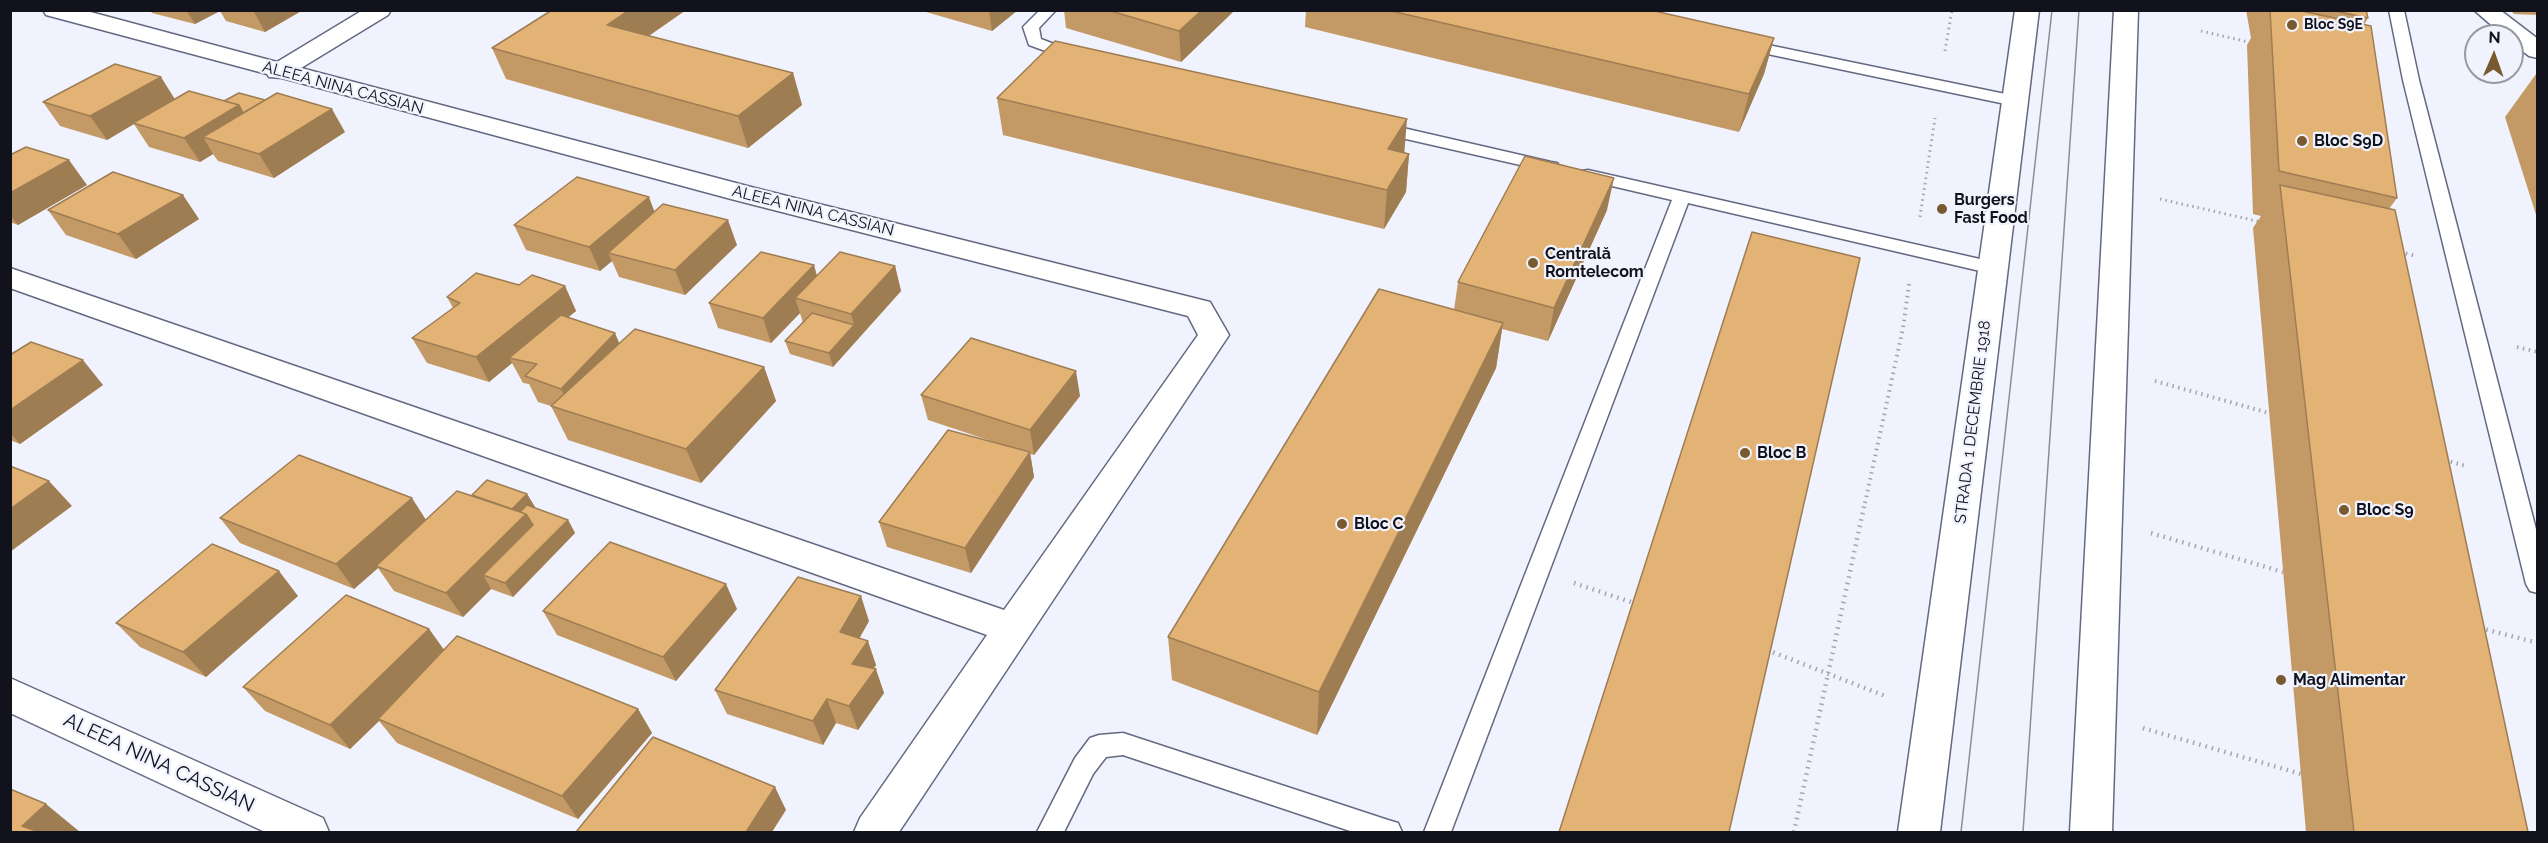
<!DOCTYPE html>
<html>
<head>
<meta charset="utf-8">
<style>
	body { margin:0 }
	#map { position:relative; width:2548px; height:843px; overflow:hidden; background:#f0f2fd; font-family:Raleway,sans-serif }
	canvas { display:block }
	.frame { position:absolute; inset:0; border:12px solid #11121c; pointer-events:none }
	.north { position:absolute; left:2464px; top:24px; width:60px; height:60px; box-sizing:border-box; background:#f0f2fd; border:2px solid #9798a3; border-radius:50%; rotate:2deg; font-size:16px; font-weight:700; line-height:24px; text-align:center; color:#11121c }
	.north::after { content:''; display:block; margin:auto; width:21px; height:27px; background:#79592f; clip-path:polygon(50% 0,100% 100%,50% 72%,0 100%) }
</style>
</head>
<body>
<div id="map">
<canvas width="2548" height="843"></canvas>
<div class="frame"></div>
<div class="north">N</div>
</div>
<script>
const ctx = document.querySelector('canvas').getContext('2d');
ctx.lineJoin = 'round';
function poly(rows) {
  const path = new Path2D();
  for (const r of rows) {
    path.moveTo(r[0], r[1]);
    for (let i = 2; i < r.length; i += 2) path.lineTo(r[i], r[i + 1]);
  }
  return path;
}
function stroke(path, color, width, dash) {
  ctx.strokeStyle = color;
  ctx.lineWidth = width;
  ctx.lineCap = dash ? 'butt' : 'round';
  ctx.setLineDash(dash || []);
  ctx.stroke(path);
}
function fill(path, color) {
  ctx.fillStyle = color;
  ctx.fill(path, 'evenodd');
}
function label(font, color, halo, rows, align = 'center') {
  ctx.font = font + ' Raleway,sans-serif';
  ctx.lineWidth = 4.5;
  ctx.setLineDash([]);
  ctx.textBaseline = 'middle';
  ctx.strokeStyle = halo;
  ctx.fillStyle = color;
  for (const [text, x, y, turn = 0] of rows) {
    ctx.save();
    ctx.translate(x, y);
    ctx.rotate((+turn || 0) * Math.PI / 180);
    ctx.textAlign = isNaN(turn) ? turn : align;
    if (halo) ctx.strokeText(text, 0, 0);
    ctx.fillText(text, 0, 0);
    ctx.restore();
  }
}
const service = poly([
	[1040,10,1056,10,1039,28,1041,39,1080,54,1083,57,1080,60,1070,60,1029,45,1023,27,1040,10],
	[2389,10,2404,10,2419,80,2538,537,2538,593,2530,591,2526,584,2403,80,2389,10],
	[1744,40,2015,96,2023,101,2015,106,1739,48,1736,45,1744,40],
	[1377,122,1551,162,1557,163,1560,167,1557,171,1551,172,1371,131,1369,127,1377,122],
	[1588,170,1993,262,2000,264,2002,268,2000,272,1993,274,1688,203,1451,832,1424,832,1672,200,1582,179,1579,175,1582,171,1588,170],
	[1123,733,1388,820,1398,823,1402,832,1353,832,1123,755,1106,757,1093,774,1064,832,1037,832,1075,758,1090,738,1099,735,1123,733]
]);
const minor = poly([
	[43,10,83,10,277,62,363,10,391,10,388,15,301,68,751,187,1210,302,1229,335,899,832,854,832,860,818,987,635,10,288,10,268,1004,610,1198,335,1188,316,731,199,282,78,269,77,267,74,46,15,43,10],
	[2474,10,2500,10,2538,39,2538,58,2529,56,2512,43,2512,36,2504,36,2474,10],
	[10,678,323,818,329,832,265,832,10,713,10,678]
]);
const secondary = poly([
	[2015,10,2039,10,1940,832,1898,832,2015,10],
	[2114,10,2138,10,2112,832,2070,832,2114,10]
]);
stroke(service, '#646981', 3);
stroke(minor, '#646981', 3);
stroke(secondary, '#646981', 3);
stroke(poly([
	[2201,31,2253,43],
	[1945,51,1952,10],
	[2160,199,2261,222],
	[1920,217,1935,118]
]), '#a3a5b0', 3, [1.5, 4]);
stroke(poly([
	[2400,252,2416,256],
	[2517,347,2538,352],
	[2155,381,2269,413],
	[2445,460,2466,466],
	[1865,503,1903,328,1909,284]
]), '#a3a5b0', 4, [1.5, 4.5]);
stroke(poly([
	[2151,533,2283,572],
	[1574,583,1634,603],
	[2480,628,2538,643],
	[1767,650,1888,697],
	[2143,728,2301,774],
	[1794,832,1865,502]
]), '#a3a5b0', 4.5, [1.5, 5]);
fill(service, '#fff');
fill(minor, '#fff');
fill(secondary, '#fff');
stroke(poly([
	[1961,832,2052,10],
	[2023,832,2079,10]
]), '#8b8d97', 1.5);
fill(poly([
	[150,10,303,10,265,32,226,21,220,11,195,24,152,13],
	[686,10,649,36,793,73,802,105,748,148,506,79,492,48],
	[919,10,1018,10,992,31],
	[1064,10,1235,10,1181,62,1066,28],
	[1306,10,1650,10,1774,38,1764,74,1739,132,1305,27],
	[2246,10,2366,10,2368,18,2364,25,2397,198,2389,209,2528,832,2306,832,2253,228,2261,216,2253,214,2247,45,2251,38],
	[2510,10,2538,10,2538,15,2514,14],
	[2536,74,2538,75,2538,221,2505,117],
	[997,98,1409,154,1406,192,1384,229,1003,135],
	[175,99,224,101,345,132,274,178,218,161,213,154,200,162,149,147,134,124,107,140,60,126,43,102],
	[10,155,87,185,18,225,10,222],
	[48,210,199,219,136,259,66,235],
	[1607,210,1548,341,1502,329,1496,368,1317,735,1172,680,1168,637,1454,310,1458,282],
	[654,212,737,245,685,295,619,277,612,261,600,271,526,250,514,225],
	[895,266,901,291,833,367,790,354,785,341,803,323,800,313,771,343,718,328,709,303,817,275],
	[519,285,565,286,576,311,568,317,619,343,764,367,776,401,701,483,568,440,551,406,538,402,529,384,523,383,512,363,489,382,427,363,412,338,453,308,447,297],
	[10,355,103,385,20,444,10,440],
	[921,395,1080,396,1034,455,1030,454,1034,477,971,573,887,547,879,522,1006,446,928,420],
	[527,494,535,507,534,508,568,520,575,533,513,597,491,589,463,617,394,591,378,568,354,589,240,543,220,518,426,520,472,495],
	[298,596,206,677,140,647,116,623],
	[737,609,676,681,557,635,543,611],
	[869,621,859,638,876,665,874,668,884,693,858,730,836,723,823,745,727,714,715,690],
	[429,629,444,650,638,709,652,733,578,819,397,743,379,721,350,749,265,711,243,687]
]), '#c39a65');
fill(poly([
	[186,10,220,10,220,11,195,24],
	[253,10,303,10,265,32],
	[629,10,686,10,619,56,607,25],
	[989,10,1018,10,992,31],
	[1202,10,1235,10,1181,62,1179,31],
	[1774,38,1764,74,1739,132,1749,94],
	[793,73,802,105,748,148,738,116],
	[161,77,176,101,133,123,134,124,107,140,90,116],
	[239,105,246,117,203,137,213,154,200,162,184,138],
	[332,109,345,132,274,178,259,154],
	[1407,119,1404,157,1388,149],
	[1409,154,1406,192,1384,229,1387,190],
	[69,160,87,185,18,225,10,215,10,193],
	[1614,178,1607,210,1548,341,1554,308],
	[183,195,199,219,136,259,118,234],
	[649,197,658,221,608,253,612,261,600,271,589,247],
	[728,220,737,245,685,295,675,270],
	[814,265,821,290,795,298,800,313,771,343,763,318],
	[895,266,901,291,833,367,829,353,854,325,851,314],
	[565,286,576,311,517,359,509,358,512,363,489,382,476,357],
	[1503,323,1496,368,1317,735,1319,692],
	[615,333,626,359,574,414,561,389],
	[83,360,103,385,20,444,10,433,10,410],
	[764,367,776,401,701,483,686,449],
	[1076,371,1080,396,1034,455,1030,430],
	[1030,452,1034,477,971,573,965,548],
	[49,481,72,506,10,552,10,509],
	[527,494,535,507,527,515,540,539,483,575,491,589,463,617,446,593,505,516],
	[412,498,428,523,376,566,378,568,354,589,336,564],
	[568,520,575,533,513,597,505,583],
	[279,571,298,596,206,677,183,652],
	[726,584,737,609,676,681,663,657],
	[861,596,869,621,849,657,840,632],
	[429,629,447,654,378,719,379,721,350,749,330,725],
	[868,641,876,665,861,689,852,664],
	[876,669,884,693,858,730,849,706],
	[827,699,836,723,823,745,813,721],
	[638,709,652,733,578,819,562,796],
	[775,787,786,810,772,832,746,832],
	[46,804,80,832,30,832,22,826]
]), '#9f7d53');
const building = poly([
	[552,10,629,10,607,25,793,73,738,116,492,48,552,10],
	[1107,10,1202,10,1179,31,1107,10],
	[1387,10,1650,10,1774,38,1749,94,1387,10],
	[2270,10,2297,10,2371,26,2397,198,2279,171,2270,10],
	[2331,10,2366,10,2368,18,2331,10],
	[1055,41,1407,119,1388,149,1409,154,1387,190,997,98,1055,41],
	[115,64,161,77,90,116,43,102,115,64],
	[189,91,239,105,184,138,133,123,189,91],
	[239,93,265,100,243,113,239,105,224,101,239,93],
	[277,93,332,109,259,154,203,137,277,93],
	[26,147,69,160,10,193,10,155,26,147],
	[1525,156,1614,178,1554,308,1458,282,1525,156],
	[113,172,183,195,118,234,48,210,113,172],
	[577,177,649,197,589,247,514,225,577,177],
	[2280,185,2395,210,2528,832,2354,832,2280,185],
	[663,204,728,220,675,270,608,253,663,204],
	[1752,232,1860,258,1729,832,1559,832,1752,232],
	[761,252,814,265,763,318,709,303,761,252],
	[840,252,895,266,851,314,795,298,840,252],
	[476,273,519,285,532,275,565,286,476,357,412,338,460,303,447,297,476,273],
	[1379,289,1503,323,1319,692,1168,637,1379,289],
	[812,313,854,325,829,353,785,341,812,313],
	[561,315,615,333,561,389,525,376,537,364,509,358,561,315],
	[635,329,764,367,686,449,551,406,635,329],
	[971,338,1076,371,1030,430,921,395,971,338],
	[31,342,83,360,10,410,10,355,31,342],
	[948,430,1030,452,965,548,879,522,948,430],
	[299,455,412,498,336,564,220,518,299,455],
	[10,466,49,481,10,509,10,466],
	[487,480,527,494,512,509,472,495,487,480],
	[457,491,526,514,446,593,376,566,457,491],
	[527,505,568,520,505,583,483,575,533,525,526,514,520,512,527,505],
	[610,542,726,584,663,657,543,611,610,542],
	[212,544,279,571,183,652,116,623,212,544],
	[798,577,861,596,840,632,868,641,852,664,876,669,849,706,827,699,813,721,715,690,798,577],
	[346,595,429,629,330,725,243,687,346,595],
	[457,636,638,709,562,796,378,719,457,636],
	[653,737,775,787,746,832,576,832,653,737],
	[10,789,46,804,22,826,39,832,10,832,10,789]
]);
fill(building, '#e3b376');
stroke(building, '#9f7d53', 1.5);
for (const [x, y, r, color] of [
	[2292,25,6,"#79592f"],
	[2302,141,6,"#79592f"],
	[1942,209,6,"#79592f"],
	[1533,263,6,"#79592f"],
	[1745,453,6,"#79592f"],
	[2344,510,6,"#79592f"],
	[1342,524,6,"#79592f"],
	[2281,680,6,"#79592f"]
]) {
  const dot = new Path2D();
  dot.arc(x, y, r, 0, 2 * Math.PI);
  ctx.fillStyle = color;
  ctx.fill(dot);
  stroke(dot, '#f0f2fd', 2);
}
label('bold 14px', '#11121c', '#f0f2fd', [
	["Bloc S9E",2304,25]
], 'left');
label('16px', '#11121c', '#f0f2fd', [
	["ALEEA NINA CASSIAN",343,88,15],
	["ALEEA NINA CASSIAN",813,211,14],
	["STRADA 1 DECEMBRIE 1918",1973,422,-83]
]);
label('bold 16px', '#11121c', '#f0f2fd', [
	["Bloc S9D",2314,141],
	["Burgers",1954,200],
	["Fast Food",1954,218],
	["Centrală",1545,254],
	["Romtelecom",1545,272],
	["Bloc B",1757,453],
	["Bloc S9",2356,510],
	["Bloc C",1354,524],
	["Mag Alimentar",2293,680]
], 'left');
label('20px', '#11121c', '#f0f2fd', [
	["ALEEA NINA CASSIAN",159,763,25]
]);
</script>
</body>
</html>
